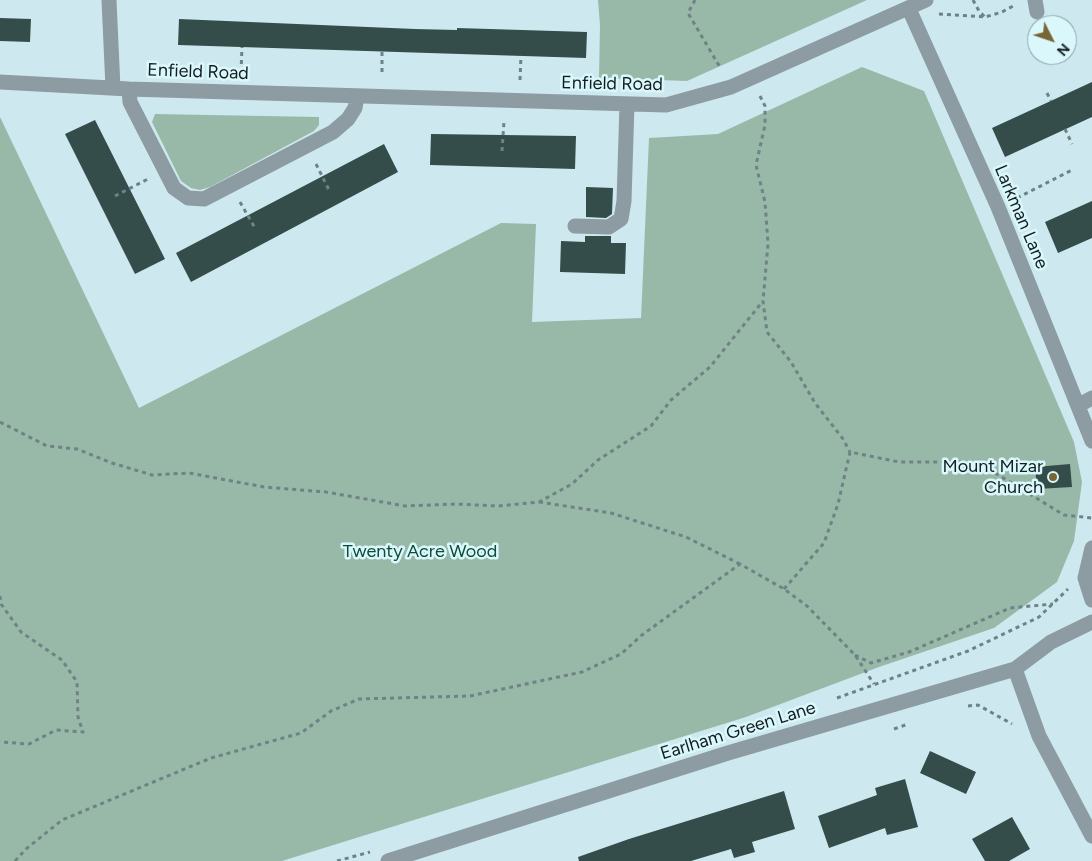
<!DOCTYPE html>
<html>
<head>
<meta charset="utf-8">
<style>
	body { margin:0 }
	#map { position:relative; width:1092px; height:861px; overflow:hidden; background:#cde9ef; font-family:Figtree,sans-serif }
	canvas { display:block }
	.north { position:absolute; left:1027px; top:15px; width:50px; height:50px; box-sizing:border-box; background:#daf7fc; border:1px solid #8aa0a4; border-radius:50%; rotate:131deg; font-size:14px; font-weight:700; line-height:20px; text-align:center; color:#131d1f }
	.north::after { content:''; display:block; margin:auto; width:18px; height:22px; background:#786634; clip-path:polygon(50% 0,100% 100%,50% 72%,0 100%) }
</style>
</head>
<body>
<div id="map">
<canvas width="1092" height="861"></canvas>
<div class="north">N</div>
</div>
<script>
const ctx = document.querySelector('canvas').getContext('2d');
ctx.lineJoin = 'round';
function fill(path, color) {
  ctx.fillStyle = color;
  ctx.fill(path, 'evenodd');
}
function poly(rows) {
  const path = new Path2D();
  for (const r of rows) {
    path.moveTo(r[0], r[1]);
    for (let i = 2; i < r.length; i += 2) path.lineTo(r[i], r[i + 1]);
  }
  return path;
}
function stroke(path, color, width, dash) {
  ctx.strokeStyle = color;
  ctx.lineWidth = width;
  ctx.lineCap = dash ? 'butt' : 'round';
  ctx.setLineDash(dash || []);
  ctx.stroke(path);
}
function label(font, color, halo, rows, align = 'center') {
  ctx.font = font + ' Figtree,sans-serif';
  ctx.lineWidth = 5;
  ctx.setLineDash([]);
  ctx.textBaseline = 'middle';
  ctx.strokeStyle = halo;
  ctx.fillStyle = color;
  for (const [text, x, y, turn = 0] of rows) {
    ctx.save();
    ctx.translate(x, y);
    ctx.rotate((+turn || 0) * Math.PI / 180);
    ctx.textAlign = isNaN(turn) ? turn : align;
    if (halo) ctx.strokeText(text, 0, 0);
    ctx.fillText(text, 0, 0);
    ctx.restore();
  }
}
fill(poly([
	[598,0,867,0,687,81,599,78,600,25],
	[862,67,924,91,1074,442,1082,482,1074,541,1057,582,994,628,879,667,746,717,282,861,0,861,0,117,139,408,501,223,536,224,532,322,641,318,649,138,718,134],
	[155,114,319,117,319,125,314,131,210,187,200,190,191,188,181,181,152,122]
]), '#99b9a8');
fill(poly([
	[0,18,31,19,30,42,0,41],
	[179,19,415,29,457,30,457,28,587,32,586,58,178,45],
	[1092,82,1092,117,1005,157,992,128],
	[95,120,165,259,135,274,65,134],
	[431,134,576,136,575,169,430,165],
	[384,144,398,172,191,282,176,253],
	[586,187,613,188,612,214,606,218,586,217],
	[1092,201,1092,238,1058,253,1045,222],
	[585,236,611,236,611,243,626,243,625,274,560,272,561,241,585,242],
	[1070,464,1072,487,1037,489,1035,467],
	[930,751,976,772,966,794,920,773],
	[905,779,918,827,887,835,885,828,829,848,818,816,877,795,875,788],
	[784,791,795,829,752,842,755,852,734,858,731,849,691,861,579,861,578,857,629,839],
	[1012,817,1030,849,1009,861,985,861,972,839]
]), '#344d4a');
stroke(poly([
	[695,0,688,13,721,69],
	[973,0,979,11,985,17],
	[939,14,985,17,1002,12,1015,5],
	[382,52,382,75],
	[241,72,242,47],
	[520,80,521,56],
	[1047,93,1051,101],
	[760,96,765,106,765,125,756,165,765,202,768,244,763,301,767,332,791,362,815,403,843,439,850,452],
	[1065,129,1072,144],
	[502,151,504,121],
	[316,164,329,190],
	[115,196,148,179],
	[1017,198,1072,170],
	[240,202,255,228],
	[0,422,47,446,77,449,112,463,152,475,189,473,264,487,326,492,405,506,455,504,498,506,539,502,572,484,598,460,651,426,671,400,710,367,763,301],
	[539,502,611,513,686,537,740,564],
	[784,589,824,543,838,504,850,452,899,462,962,462,987,468,1064,515,1092,518],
	[0,596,1,604,21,632,62,660,77,682,78,717,83,732,56,730,29,744,0,742],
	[855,655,871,663,909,652,1010,608,1053,604],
	[837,698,968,651,1039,617,1068,589],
	[968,706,978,705,1012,724],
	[894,729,908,724],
	[15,861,26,849,62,820,211,758,301,733,331,711,359,699,470,696,582,672,621,654,642,635,740,564,784,589,807,606,855,655,874,684],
	[337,861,370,852]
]), '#6f8285', 3, [4, 4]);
stroke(poly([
	[109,0,113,88],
	[1035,0,1037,12],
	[909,9,998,207,1092,441],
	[0,82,129,89,666,105,731,87,926,0],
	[129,89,130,102,174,188,188,198,204,199,333,132,348,119,355,108,357,96],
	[575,226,609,227,621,219,624,201,627,104],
	[1079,405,1092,398],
	[1092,548,1085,578,1092,600],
	[1015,669,1039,736,1092,836],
	[388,861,728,753,1015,669,1051,642,1092,622]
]), '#8d9ba3', 15);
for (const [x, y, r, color] of [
	[1053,477,5,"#786634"]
]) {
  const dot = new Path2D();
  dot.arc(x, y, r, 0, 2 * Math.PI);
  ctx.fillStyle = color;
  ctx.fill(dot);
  stroke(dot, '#daf7fc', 2);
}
label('18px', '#131d1f', '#daf7fc', [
	["Enfield Road",198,72,2],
	["Enfield Road",612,84,1],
	["Larkman Lane",1021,217,67],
	["Earlham Green Lane",738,731,-17]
]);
label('18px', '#131d1f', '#daf7fc', [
	["Mount Mizar",1043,467],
	["Church",1043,488]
], 'right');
label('18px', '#0d4d35', '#daf7fc', [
	["Twenty Acre Wood",420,552]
]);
</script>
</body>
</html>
